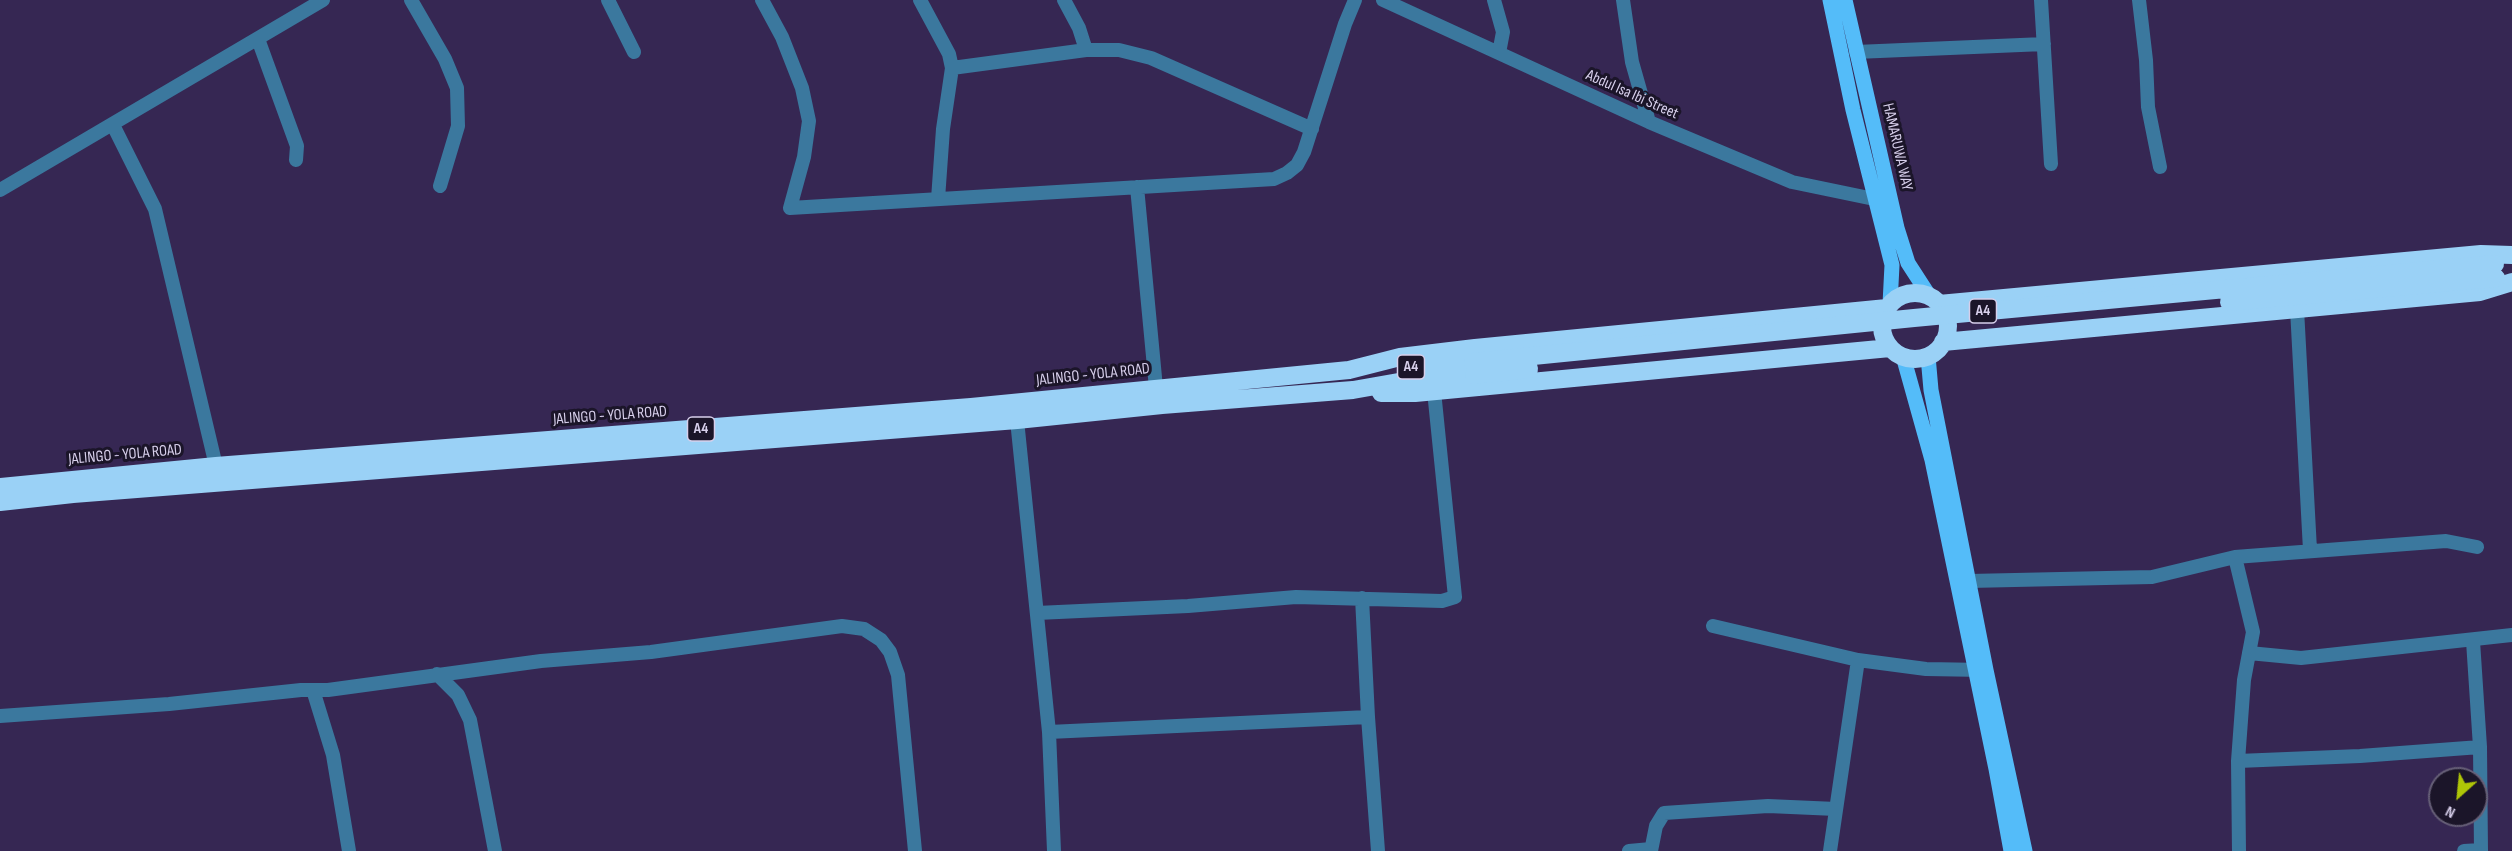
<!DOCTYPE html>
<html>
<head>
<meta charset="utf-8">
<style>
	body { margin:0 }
	#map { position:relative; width:2512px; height:851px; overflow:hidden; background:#362753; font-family:"Sofia Sans Condensed",sans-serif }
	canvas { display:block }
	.north { position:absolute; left:2428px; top:767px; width:60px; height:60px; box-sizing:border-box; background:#1b1529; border:2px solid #665f77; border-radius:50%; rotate:207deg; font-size:16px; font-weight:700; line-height:24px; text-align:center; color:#d7cfeb }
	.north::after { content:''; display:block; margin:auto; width:21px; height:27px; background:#afc507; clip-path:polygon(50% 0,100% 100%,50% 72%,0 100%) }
</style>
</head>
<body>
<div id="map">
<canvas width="2512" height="851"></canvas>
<div class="north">N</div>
</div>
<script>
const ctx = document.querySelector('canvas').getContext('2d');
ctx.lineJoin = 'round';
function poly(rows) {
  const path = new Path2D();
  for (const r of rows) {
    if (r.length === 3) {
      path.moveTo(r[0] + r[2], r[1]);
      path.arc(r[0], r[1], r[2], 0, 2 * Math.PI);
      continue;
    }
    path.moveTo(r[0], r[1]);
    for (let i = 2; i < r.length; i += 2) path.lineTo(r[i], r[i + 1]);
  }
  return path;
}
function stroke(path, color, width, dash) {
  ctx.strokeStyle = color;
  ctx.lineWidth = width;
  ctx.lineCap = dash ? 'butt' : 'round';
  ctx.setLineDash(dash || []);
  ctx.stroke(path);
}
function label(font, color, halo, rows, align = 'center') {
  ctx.font = font + ' "Sofia Sans Condensed",sans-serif';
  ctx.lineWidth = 6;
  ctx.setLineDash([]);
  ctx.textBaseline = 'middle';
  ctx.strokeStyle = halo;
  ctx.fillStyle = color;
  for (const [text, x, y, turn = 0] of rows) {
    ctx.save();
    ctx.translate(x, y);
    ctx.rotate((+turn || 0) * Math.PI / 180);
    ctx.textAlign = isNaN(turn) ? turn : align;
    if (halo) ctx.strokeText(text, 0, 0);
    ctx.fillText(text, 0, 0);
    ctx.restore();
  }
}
stroke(poly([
	[411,0,445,59,457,88,458,126,440,186],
	[608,0,634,52],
	[762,0,782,37,802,88,809,121,804,157,790,208,1274,179,1287,173,1297,165,1304,152,1345,24,1355,0],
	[920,0,949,54,952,68,943,129,938,199],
	[1064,0,1079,28,1086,50],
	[1383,0,1649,122,1792,182,1874,199],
	[1494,0,1503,32,1499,53],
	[1623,0,1632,62,1649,122],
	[2041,0,2051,164],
	[2139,0,2146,60,2148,107,2160,167],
	[258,39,297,146,296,160],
	[1856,52,2044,44],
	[952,68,1086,50,1119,50,1151,58,1312,129],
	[113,125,155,209,216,466],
	[1137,187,1156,388],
	[0,190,323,0],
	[2297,309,2310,550],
	[1017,420,1049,732,1054,851],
	[2235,557,2253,632,2244,680,2238,761,2239,851],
	[1969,581,2152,577,2235,557,2446,541,2477,547],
	[1362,598,1368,717,1378,851],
	[1037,613,1188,606,1296,597,1442,601,1455,597,1434,391],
	[1713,626,1858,660],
	[2473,641,2480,747,2481,851],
	[2249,653,2301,658,2512,635],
	[437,674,458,695,470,720,495,851],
	[313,690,333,755,349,851],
	[0,716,169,704,301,690,328,690,541,661,651,652,842,626,864,629,881,640,890,652,898,675,915,851],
	[1049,732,1368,717],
	[2238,761,2360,756,2480,747],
	[1629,851,1651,849],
	[1651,851,1656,826,1664,813,1768,806,1836,809],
	[1830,851,1858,660,1926,669,1984,670],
	[2464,851,2481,850]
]), '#3b789e', 14);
stroke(poly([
	[1830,0,1853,110,1892,265,1890,304],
	[1845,0,1897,228,1908,263,1930,297],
	[1903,356,1932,460,1996,769,2011,851],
	[1928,356,1931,390,1986,670,2025,851]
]), '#54bcf9', 15);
stroke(poly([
	[1915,326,33],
	[1939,304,2481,254,2512,255],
	[1943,342,2480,292,2512,282],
	[1430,366,1473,362],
	[1381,393,1415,393,1890,348],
	[0,487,216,466,971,407,1349,370,1400,357,1475,348,1887,308],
	[0,502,73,494,1017,420,1162,405,1353,390,1404,381,1474,375]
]), '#9ad1f6', 18);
stroke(poly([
	[2229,302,2496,278],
	[1473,362,1914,318,2495,264],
	[1474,375,1529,369]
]), '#9ad1f6', 18);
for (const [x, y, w] of [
	[1983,311,27],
	[1411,367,27],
	[701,429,27]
]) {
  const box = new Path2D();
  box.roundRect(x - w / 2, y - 12, w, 24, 4.5);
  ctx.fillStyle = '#1b1529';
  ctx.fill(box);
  stroke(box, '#d7cfeb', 1.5);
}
label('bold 15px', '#d7cfeb', null, [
	["A4",1983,311],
	["A4",1411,367],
	["A4",701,429]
]);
label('16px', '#d7cfeb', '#1b1529', [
	["Abdul Isa Ibi Street",1632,95,24],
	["HAMARUWA WAY",1897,147,77],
	["JALINGO - YOLA ROAD",1093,375,-6],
	["JALINGO - YOLA ROAD",610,416,-4],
	["JALINGO - YOLA ROAD",125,455,-5]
]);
</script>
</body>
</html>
